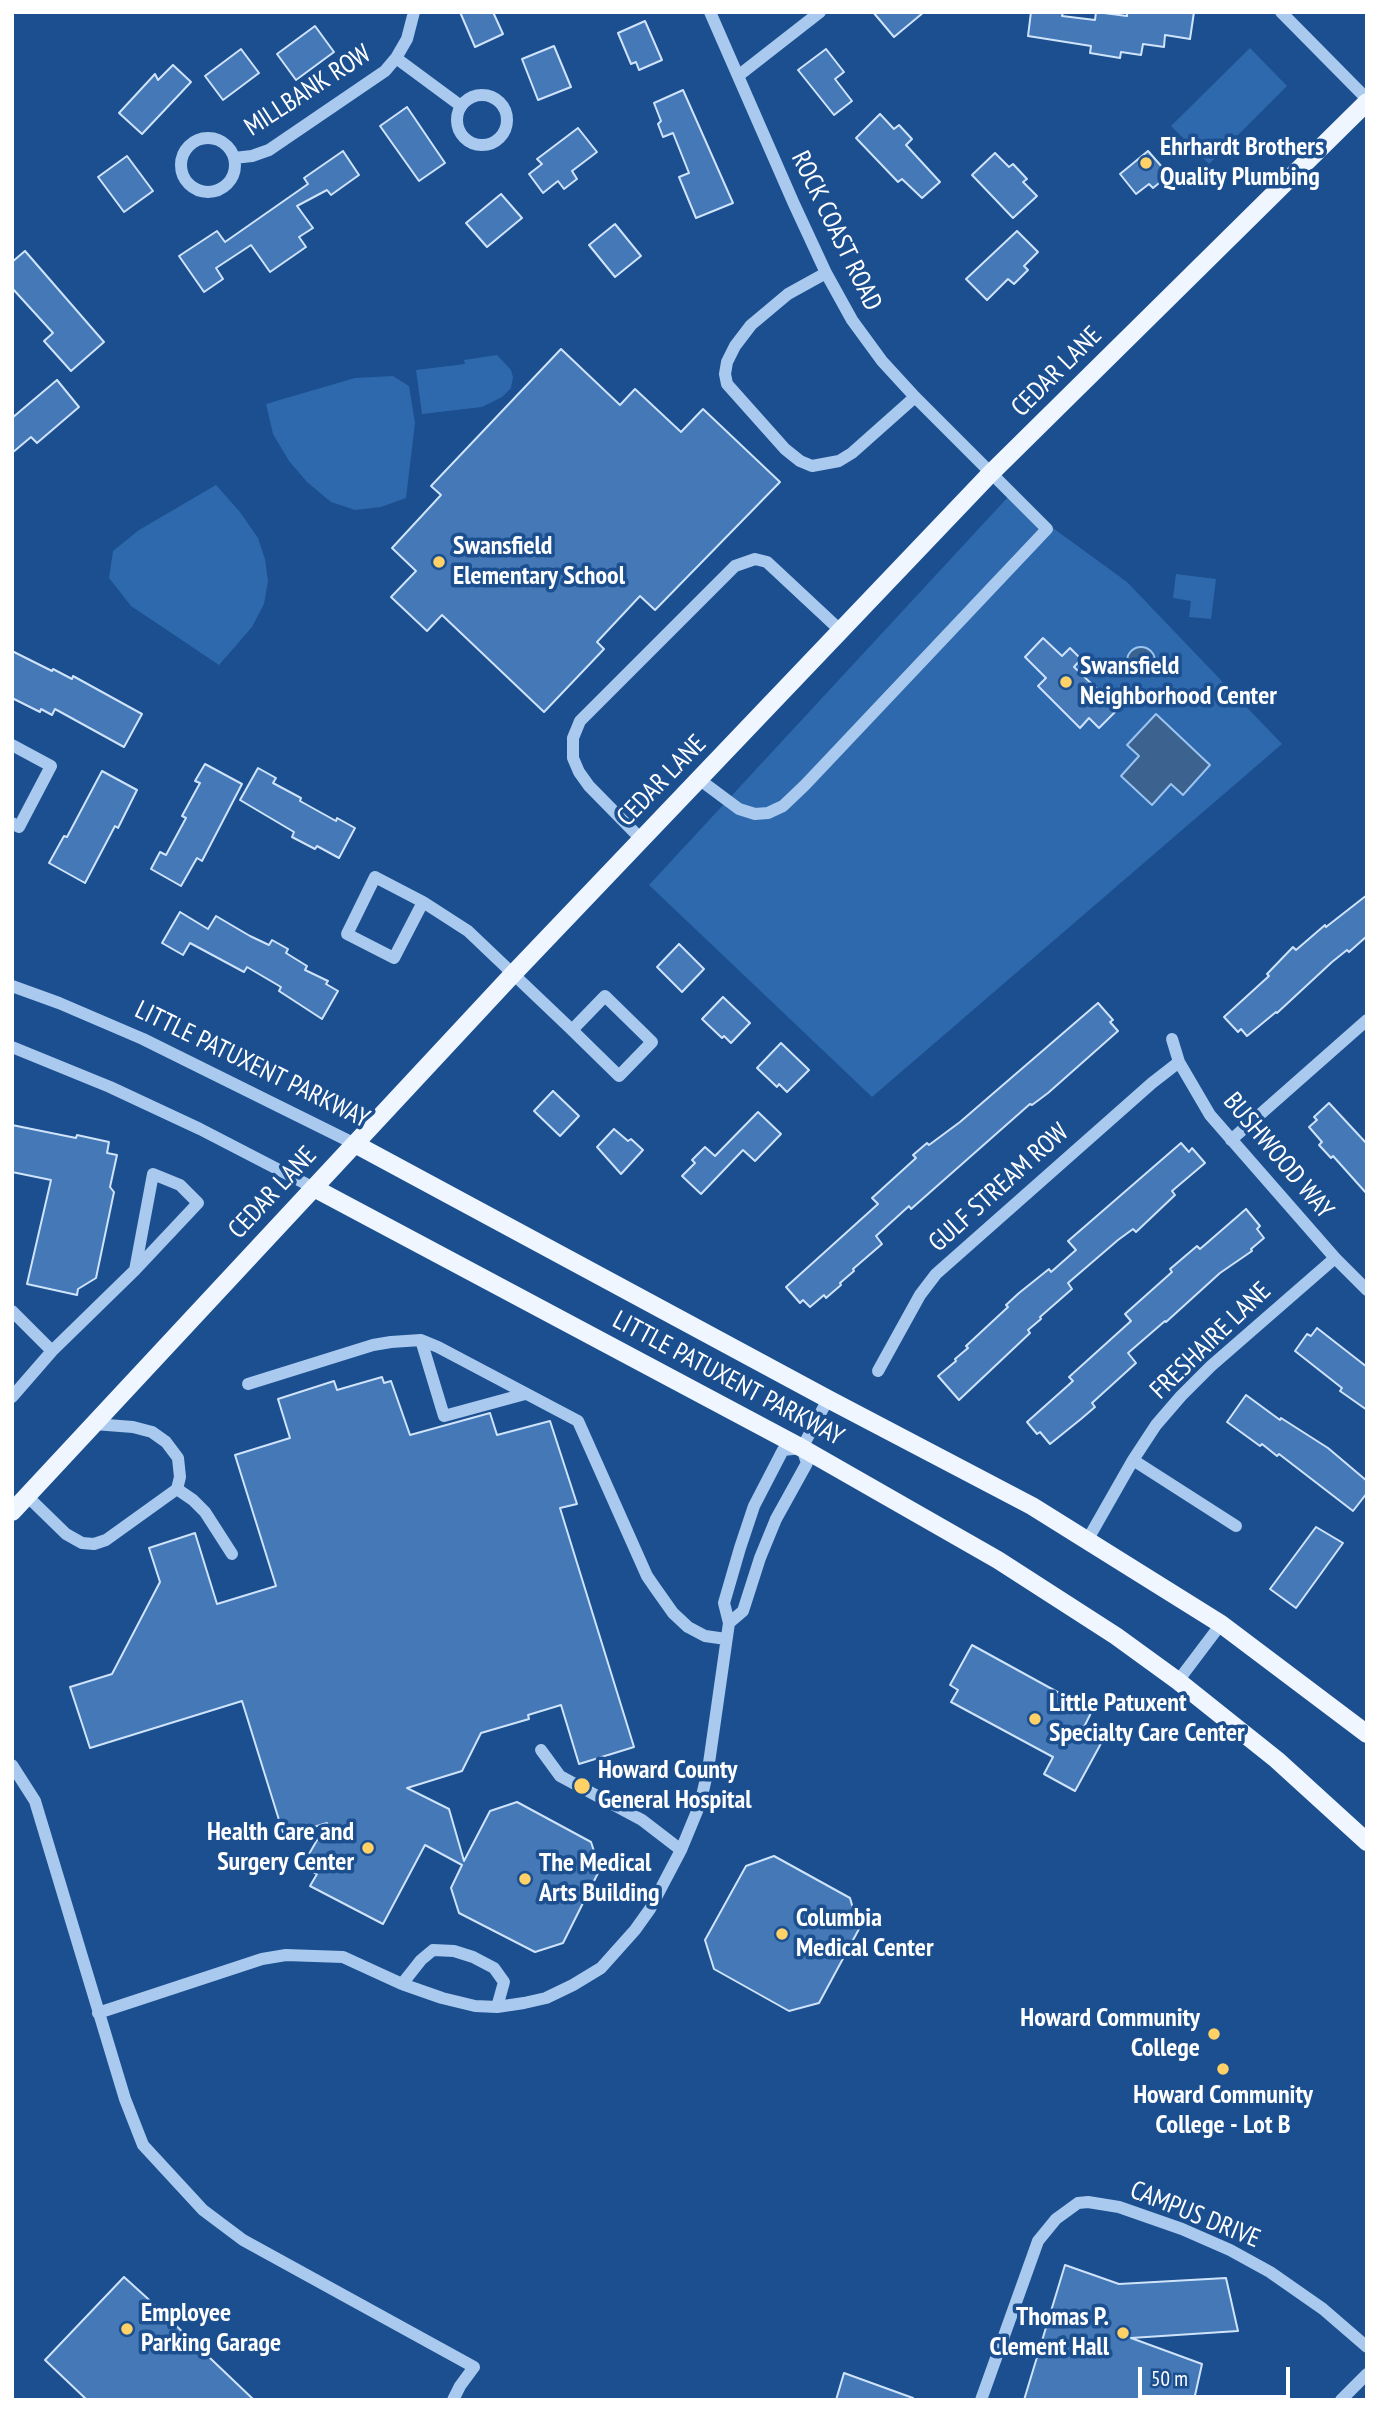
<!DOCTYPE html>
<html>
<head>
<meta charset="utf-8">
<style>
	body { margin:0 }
	#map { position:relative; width:1379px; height:2412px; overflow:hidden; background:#1b4f8f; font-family:"PT Sans Narrow",sans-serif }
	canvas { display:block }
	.frame { position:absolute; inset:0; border:14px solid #fff; pointer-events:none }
	.scale { position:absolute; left:1138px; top:2367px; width:152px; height:32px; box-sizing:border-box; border:4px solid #fff; border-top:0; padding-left:9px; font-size:21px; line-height:24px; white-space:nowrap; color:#fff; -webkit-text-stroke:5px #1b4f8f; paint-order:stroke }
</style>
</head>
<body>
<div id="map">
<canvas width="1379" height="2412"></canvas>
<div class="frame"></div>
<div class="scale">50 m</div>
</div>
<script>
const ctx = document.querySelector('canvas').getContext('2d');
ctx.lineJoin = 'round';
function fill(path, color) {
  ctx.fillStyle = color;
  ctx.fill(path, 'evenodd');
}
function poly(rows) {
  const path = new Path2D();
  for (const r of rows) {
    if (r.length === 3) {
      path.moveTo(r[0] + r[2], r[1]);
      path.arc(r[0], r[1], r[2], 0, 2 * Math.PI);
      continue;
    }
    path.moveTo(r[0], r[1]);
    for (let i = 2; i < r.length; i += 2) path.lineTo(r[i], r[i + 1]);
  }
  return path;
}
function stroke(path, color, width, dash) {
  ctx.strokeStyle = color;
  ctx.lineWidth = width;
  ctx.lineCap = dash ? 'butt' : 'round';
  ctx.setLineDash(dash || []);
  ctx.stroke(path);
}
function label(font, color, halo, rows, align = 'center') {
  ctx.font = font + ' "PT Sans Narrow",sans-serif';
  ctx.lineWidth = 7;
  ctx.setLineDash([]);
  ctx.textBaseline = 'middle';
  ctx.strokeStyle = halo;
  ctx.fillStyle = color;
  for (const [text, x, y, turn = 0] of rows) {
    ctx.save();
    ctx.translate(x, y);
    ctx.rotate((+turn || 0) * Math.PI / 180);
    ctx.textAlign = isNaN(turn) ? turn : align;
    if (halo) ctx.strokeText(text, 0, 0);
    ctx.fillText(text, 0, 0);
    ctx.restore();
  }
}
fill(poly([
	[1250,48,1287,86,1209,164,1171,126],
	[497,355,511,370,513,377,511,388,502,397,482,407,422,414,416,370,465,364,464,360],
	[393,376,409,386,415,423,406,498,381,507,355,510,331,502,307,482,289,461,273,434,266,404,355,378],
	[216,485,240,512,258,538,265,559,268,581,264,604,252,627,219,665,131,606,109,578,113,551,139,530],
	[1009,496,1127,582,1282,744,872,1097,649,885],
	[1176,574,1216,579,1211,619,1189,617,1191,601,1173,598]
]), '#2e69ad');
const water = poly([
	[1141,661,14],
	[1156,714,1210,765,1183,795,1171,784,1152,805,1121,776,1139,756,1127,745,1156,714]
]);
fill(water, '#3c6290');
stroke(water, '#9cc4f0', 2);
const building = poly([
	[460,12,493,12,503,34,475,47,460,12],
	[873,12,924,12,894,37,873,12],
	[1031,12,1063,12,1062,16,1095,20,1096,12,1127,16,1127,12,1194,12,1190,39,1165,35,1164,47,1143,44,1141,55,1121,52,1120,58,1090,53,1091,46,1028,36,1031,12],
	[645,21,662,60,639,70,636,62,631,64,618,33,645,21],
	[315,26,334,52,296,80,277,54,315,26],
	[554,46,571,87,538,100,522,59,554,46],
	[241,49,259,73,223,100,205,76,241,49],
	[826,49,844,72,835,79,852,101,834,115,798,70,826,49],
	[173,65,191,82,142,134,119,113,155,74,158,80,173,65],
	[683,90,733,203,696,218,679,177,689,173,673,133,663,137,658,124,661,121,654,103,683,90],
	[407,107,445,163,419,181,380,126,407,107],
	[880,114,894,129,899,125,912,139,906,145,940,182,922,198,902,179,898,182,856,138,880,114],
	[578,128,597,152,572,171,577,179,564,189,558,181,543,193,529,174,542,164,537,159,578,128],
	[343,151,359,175,331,195,327,190,297,206,313,228,299,237,306,247,270,272,251,245,216,268,223,279,204,292,179,256,217,231,225,242,308,184,304,178,343,151],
	[1148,151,1169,175,1153,188,1149,184,1136,194,1120,174,1148,151],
	[995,153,1009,167,1013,164,1027,179,1023,182,1037,196,1013,218,972,175,995,153],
	[127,156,153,191,124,212,98,177,127,156],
	[501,194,522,218,487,247,466,223,501,194],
	[615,224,641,256,615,277,589,245,615,224],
	[1017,231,1038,252,1024,266,1028,270,1014,284,1008,279,987,300,966,279,1017,231],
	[25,251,104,342,71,371,44,341,53,333,12,288,12,262,25,251],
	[561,349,620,405,635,389,681,432,703,409,780,482,655,610,640,596,597,642,604,649,544,712,442,615,427,631,391,597,416,571,392,548,441,495,431,486,561,349],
	[57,380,79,407,37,443,31,437,12,453,12,418,57,380],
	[1043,638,1062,656,1070,648,1081,659,1074,667,1100,692,1106,686,1124,703,1099,728,1089,718,1080,728,1038,686,1046,678,1025,657,1043,638],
	[12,651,52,671,53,669,72,679,73,676,142,714,124,747,55,709,52,715,41,709,40,712,12,698,12,651],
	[205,764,242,784,202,861,197,858,181,886,151,869,160,852,166,855,186,818,182,816,200,783,195,781,205,764],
	[258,768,276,778,273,783,301,798,300,801,336,821,337,818,355,828,339,858,317,846,315,849,292,837,294,832,240,800,258,768],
	[102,771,137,790,118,828,115,826,85,883,49,863,64,836,67,837,102,771],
	[1367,895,1367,936,1349,952,1347,950,1332,962,1277,1013,1276,1012,1247,1036,1241,1029,1238,1032,1224,1017,1269,976,1267,974,1293,947,1296,950,1325,925,1326,927,1367,895],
	[180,912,208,929,216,916,250,936,269,945,272,940,288,949,286,953,307,966,305,970,328,981,326,984,338,991,322,1019,279,991,281,987,247,967,244,972,190,943,183,955,162,943,180,912],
	[679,944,704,969,682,992,657,967,679,944],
	[723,997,750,1023,731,1043,724,1036,722,1038,702,1019,723,997],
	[1098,1003,1113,1020,1110,1022,1118,1031,1048,1093,1032,1105,1030,1104,911,1209,909,1206,876,1236,882,1244,853,1269,854,1271,840,1283,841,1285,826,1298,824,1295,810,1307,803,1300,800,1303,786,1287,878,1204,872,1198,916,1158,913,1155,927,1143,929,1145,960,1122,1098,1003],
	[781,1043,809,1070,787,1092,779,1084,777,1087,757,1068,781,1043],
	[553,1091,579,1116,560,1136,534,1111,553,1091],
	[1329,1103,1367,1144,1367,1194,1333,1156,1331,1158,1319,1145,1322,1142,1309,1127,1317,1120,1314,1117,1329,1103],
	[758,1112,781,1134,755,1161,743,1150,701,1194,682,1176,695,1163,692,1160,705,1147,715,1156,758,1112],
	[12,1125,76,1138,77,1135,109,1142,107,1153,117,1155,110,1187,114,1192,96,1278,78,1289,77,1295,27,1284,51,1180,12,1172,12,1125],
	[614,1129,628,1141,631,1139,643,1150,621,1174,597,1147,614,1129],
	[1181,1143,1189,1152,1192,1148,1205,1163,1172,1191,1175,1195,1136,1232,1133,1229,1118,1240,1068,1283,1072,1289,1040,1317,1041,1319,1028,1330,1030,1333,959,1400,938,1376,956,1361,955,1359,968,1348,966,1346,1008,1307,1006,1305,1019,1293,1049,1269,1051,1272,1076,1250,1068,1241,1181,1143],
	[1246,1209,1260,1226,1257,1229,1264,1238,1251,1249,1252,1251,1220,1273,1166,1322,1165,1321,1128,1353,1136,1363,1092,1403,1095,1407,1081,1419,1050,1444,1040,1432,1037,1434,1027,1422,1073,1381,1069,1377,1131,1321,1125,1314,1172,1272,1170,1269,1197,1246,1200,1249,1246,1209],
	[1317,1328,1367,1367,1367,1410,1340,1391,1342,1388,1295,1351,1307,1334,1311,1336,1317,1328],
	[382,1377,384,1383,391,1381,410,1435,490,1413,497,1435,550,1421,577,1504,560,1508,634,1747,579,1764,561,1705,528,1715,529,1719,481,1733,462,1771,407,1788,449,1809,464,1861,490,1811,517,1802,591,1842,600,1869,563,1943,535,1952,459,1913,451,1888,462,1865,425,1845,383,1924,310,1886,317,1874,302,1866,327,1823,284,1836,242,1701,90,1748,70,1687,112,1674,160,1582,149,1548,195,1533,217,1604,276,1586,235,1455,290,1438,278,1399,334,1381,337,1390,382,1377],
	[1246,1395,1280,1420,1281,1418,1328,1448,1367,1481,1367,1493,1353,1511,1279,1454,1277,1456,1262,1444,1260,1446,1227,1422,1246,1395],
	[1316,1527,1343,1543,1296,1608,1270,1589,1316,1527],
	[972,1645,1092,1711,1084,1727,1104,1738,1075,1791,1044,1774,1053,1757,951,1702,958,1690,950,1685,972,1645],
	[774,1856,850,1898,859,1929,819,2003,789,2011,714,1969,705,1940,746,1866,774,1856],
	[1065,2265,1119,2284,1226,2278,1238,2331,1131,2338,1202,2364,1194,2400,1024,2400,1065,2265],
	[124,2277,146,2297,254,2400,87,2400,45,2360,124,2277],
	[844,2373,913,2398,913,2400,836,2400,844,2373]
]);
fill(building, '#4478b7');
stroke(building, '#cfe3fa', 2);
stroke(poly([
	[1281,12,1367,99],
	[396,58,461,106],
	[738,76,820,12],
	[482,120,25],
	[208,165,27],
	[234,158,252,156,269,150,385,71,396,58,407,39,414,12],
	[826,273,788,294,751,325,735,346,727,362,725,374,727,384,785,449,800,461,812,466,839,461,852,453,915,397],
	[12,745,51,766,19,827,12,823],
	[700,780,739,809,755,814,768,813,783,806,805,785,1047,529,915,397,882,361,852,320,826,273,794,204,710,12],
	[642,840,589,786,579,772,573,758,573,738,580,721,735,566,755,559,767,562,841,631],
	[423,902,394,958,347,934,375,877,423,902,468,931,572,1030,605,996,652,1042,619,1076,572,1030],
	[12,986,59,1003,143,1039,355,1144],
	[1172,1039,1179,1062,1210,1115,1335,1258,1367,1290],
	[12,1047,110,1087,200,1129,314,1188],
	[1231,1140,1367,1020],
	[12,1311,52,1351],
	[421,1340,444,1416,525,1394],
	[878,1371,920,1295,936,1274,1152,1083,1179,1062],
	[248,1384,373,1345,391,1342,421,1340,438,1347,578,1421,647,1576,656,1589,673,1613,688,1627,705,1636,726,1639],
	[12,1397,52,1351,135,1270,198,1203,180,1185,153,1174,135,1270],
	[802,1448,828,1399],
	[1133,1460,1236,1526],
	[177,1489,193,1500,205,1512,232,1554],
	[27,1496,66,1534,82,1543,94,1544,106,1540,177,1489,180,1477,178,1458,166,1442,152,1432,133,1427,94,1424],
	[1088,1539,1133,1460,1156,1425,1181,1396,1211,1366,1335,1258],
	[1178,1681,1221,1624],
	[541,1750,560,1776,642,1820,681,1850],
	[12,1765,35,1801,125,2099,143,2145,203,2210,243,2240,474,2367,460,2386,453,2400],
	[402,1984,421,1960,433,1950,454,1951,473,1957,494,1968,504,1982,497,2007],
	[98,2013,262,1959,286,1955,343,1957,402,1984,442,1998,475,2006,497,2007,524,2003,546,1998,573,1985,601,1968,635,1930,650,1909,681,1850,700,1804,708,1770,729,1623,724,1603,740,1548,754,1506,783,1450,802,1448,807,1463,776,1519,760,1558,743,1611,729,1623],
	[981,2400,1038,2241,1056,2219,1078,2203,1088,2202,1119,2207,1182,2229,1230,2250,1270,2272,1323,2309,1367,2347],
	[1341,2400,1367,2374]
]), '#a9c9ee', 12);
stroke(poly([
	[355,1144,828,1399,1032,1506,1221,1624,1367,1734],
	[314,1188,802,1448,998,1560,1116,1636,1178,1681,1277,1760,1367,1842],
	[12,1512,513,974,990,474,1367,102]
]), '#f0f6ff', 18);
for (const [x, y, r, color] of [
	[1146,163,7,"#ffd166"],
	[439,562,7,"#ffd166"],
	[1066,682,7,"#ffd166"],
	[1035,1719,7,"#ffd166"],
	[582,1786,9,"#ffd166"],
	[368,1848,7,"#ffd166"],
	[525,1879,7,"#ffd166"],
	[782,1934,7,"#ffd166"],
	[1214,2034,7,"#ffd166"],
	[1223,2069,7,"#ffd166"],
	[127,2329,7,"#ffd166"],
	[1123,2333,7,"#ffd166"]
]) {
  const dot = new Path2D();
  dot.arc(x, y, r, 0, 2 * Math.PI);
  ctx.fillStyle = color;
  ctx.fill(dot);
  stroke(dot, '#1b4f8f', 2.5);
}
label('26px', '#fff', '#1b4f8f', [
	["MILLBANK ROW",308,91,-33],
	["ROCK COAST ROAD",836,231,64],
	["CEDAR LANE",1057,372,-45],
	["CEDAR LANE",662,781,-46],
	["LITTLE PATUXENT PARKWAY",252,1065,26],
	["BUSHWOOD WAY",1278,1156,50],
	["GULF STREAM ROW",999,1188,-42],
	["CEDAR LANE",273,1193,-47],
	["FRESHAIRE LANE",1211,1341,-44],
	["LITTLE PATUXENT PARKWAY",728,1379,28],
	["CAMPUS DRIVE",1195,2215,22]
]);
label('bold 26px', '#fff', '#1b4f8f', [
	["Ehrhardt Brothers",1160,148],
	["Quality Plumbing",1160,178],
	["Swansfield",453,547],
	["Elementary School",453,577],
	["Swansfield",1080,667],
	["Neighborhood Center",1080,697],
	["Little Patuxent",1049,1704],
	["Specialty Care Center",1049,1734],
	["Howard County",598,1771],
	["General Hospital",598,1801],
	["Health Care and",354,1833,"right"],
	["Surgery Center",354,1863,"right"],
	["The Medical",539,1864],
	["Arts Building",539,1894],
	["Columbia",796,1919],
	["Medical Center",796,1949],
	["Howard Community",1200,2019,"right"],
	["College",1200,2049,"right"],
	["Howard Community",1223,2096,"center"],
	["College - Lot B",1223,2126,"center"],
	["Employee",141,2314],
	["Parking Garage",141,2344],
	["Thomas P.",1109,2318,"right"],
	["Clement Hall",1109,2348,"right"]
], 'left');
</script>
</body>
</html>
